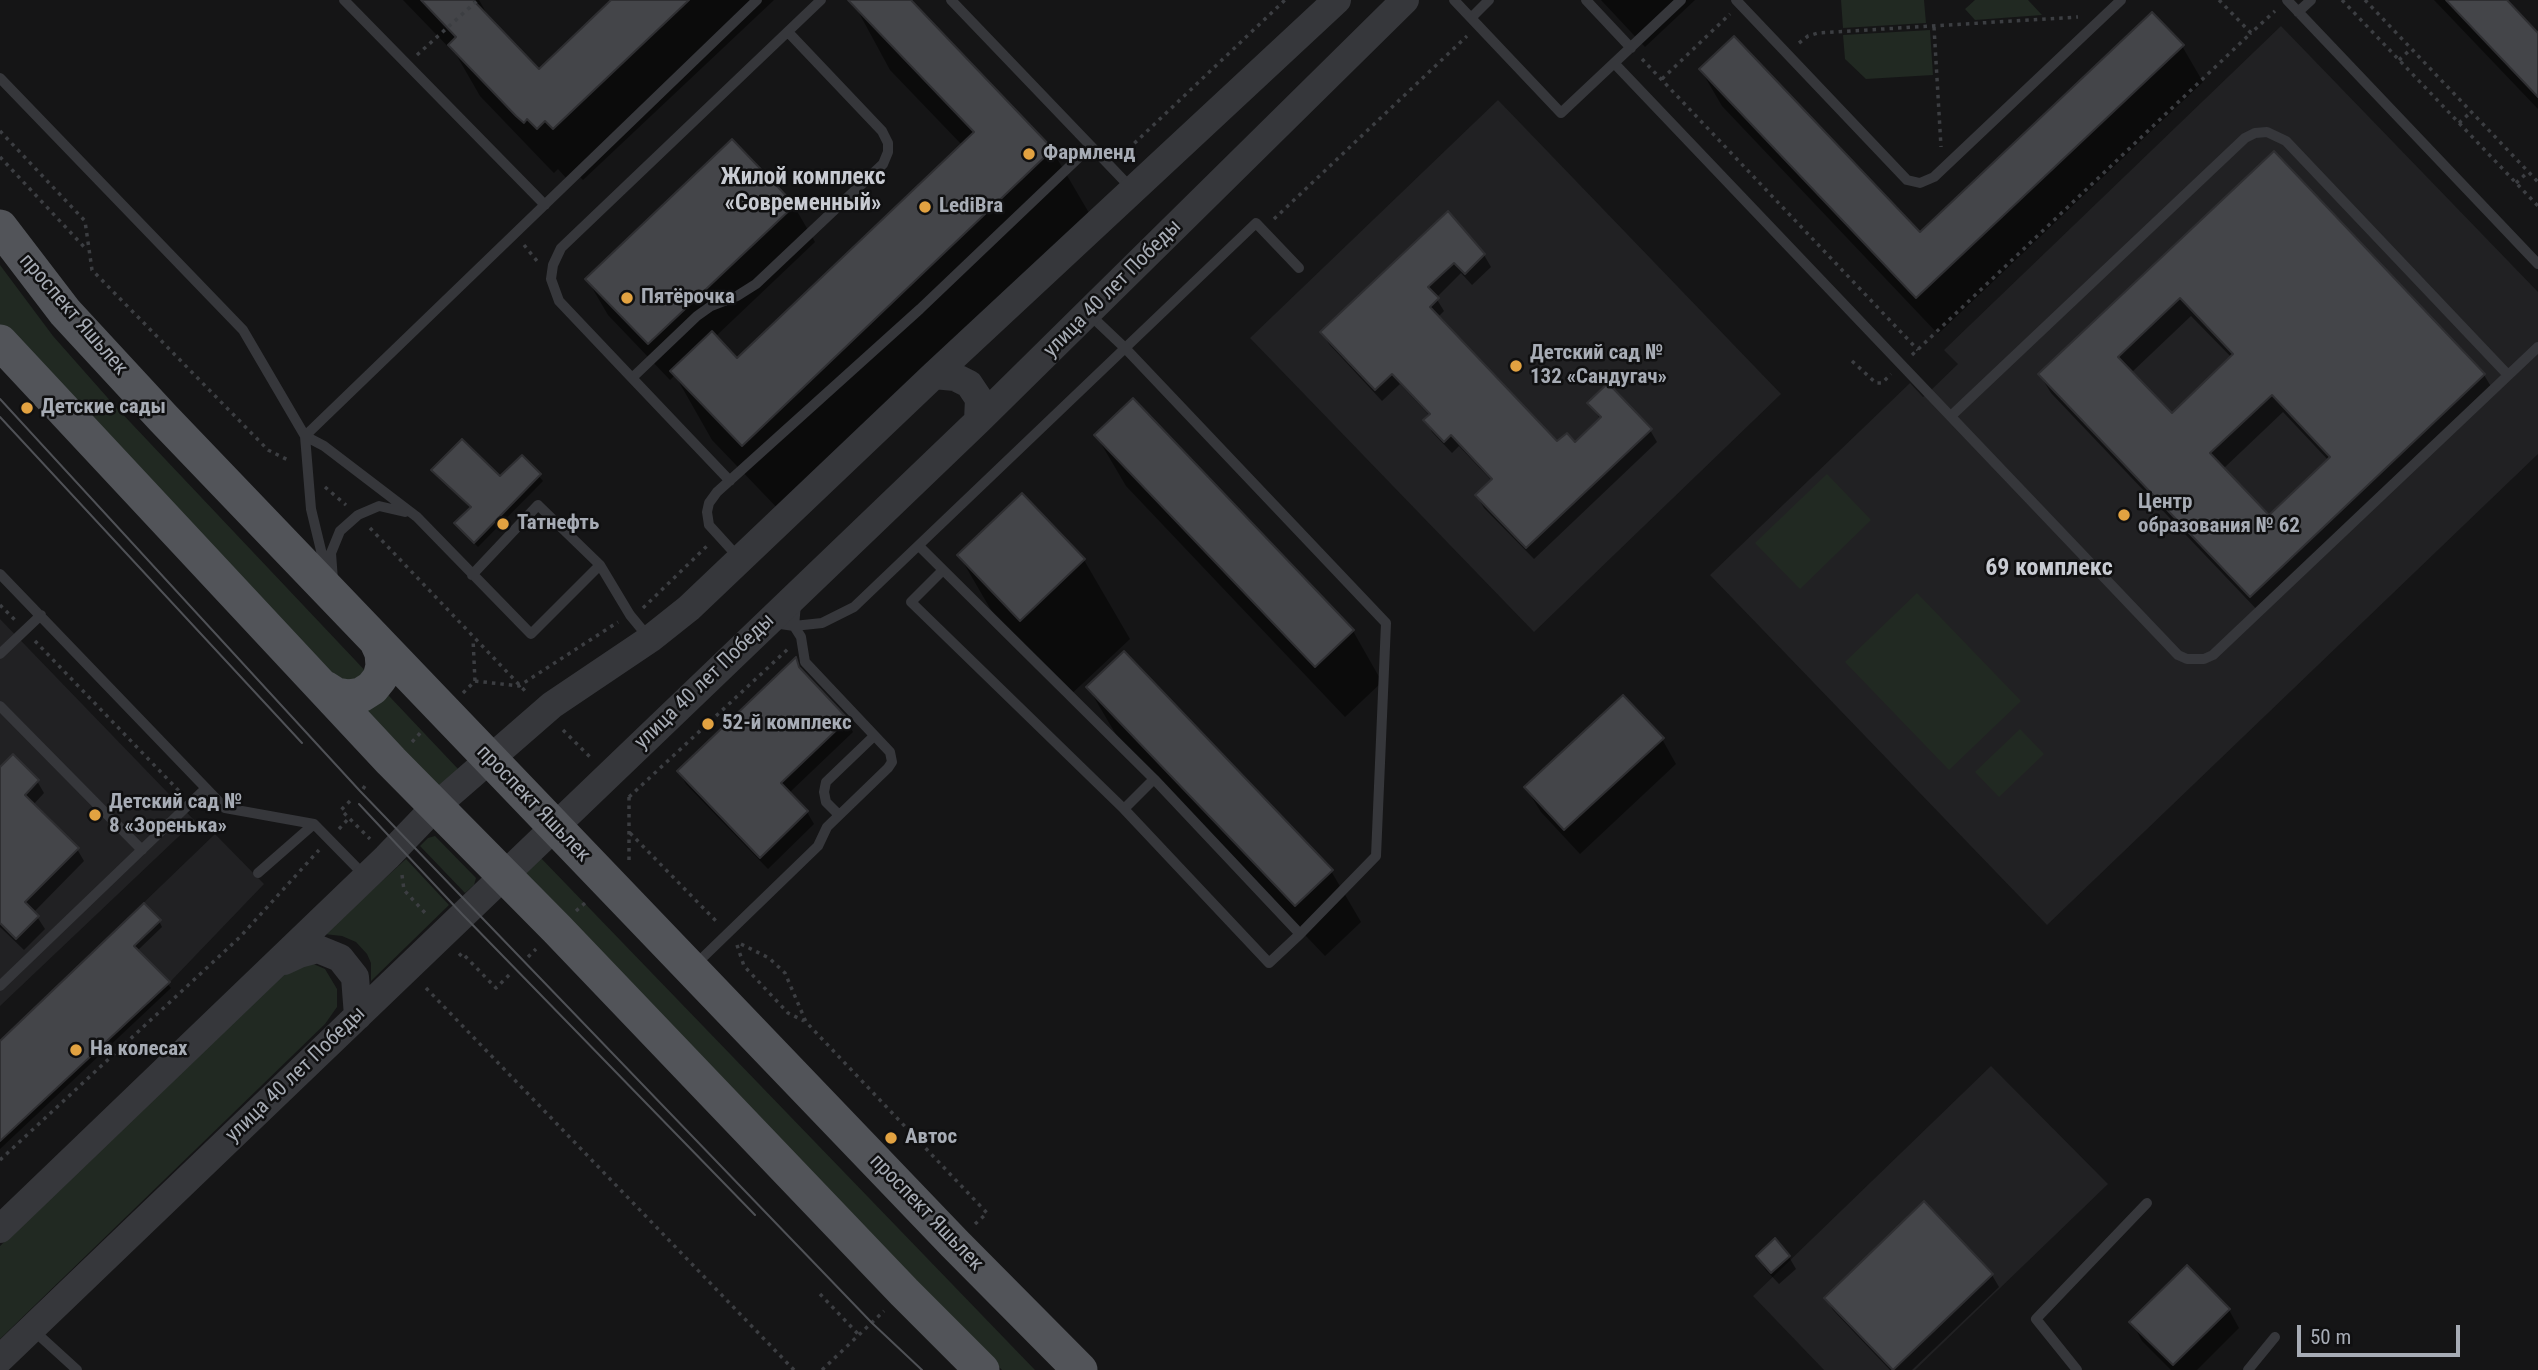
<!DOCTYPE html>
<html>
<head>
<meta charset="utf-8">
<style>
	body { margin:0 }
	#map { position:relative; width:2538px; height:1370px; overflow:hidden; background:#151516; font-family:"Roboto Condensed",sans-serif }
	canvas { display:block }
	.scale { position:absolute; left:2297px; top:1325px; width:163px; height:32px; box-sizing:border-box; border:4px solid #a7acb5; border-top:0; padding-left:9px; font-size:21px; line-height:24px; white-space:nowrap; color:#a7acb5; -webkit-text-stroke:5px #101011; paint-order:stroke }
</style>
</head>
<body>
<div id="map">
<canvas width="2538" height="1370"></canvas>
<div class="scale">50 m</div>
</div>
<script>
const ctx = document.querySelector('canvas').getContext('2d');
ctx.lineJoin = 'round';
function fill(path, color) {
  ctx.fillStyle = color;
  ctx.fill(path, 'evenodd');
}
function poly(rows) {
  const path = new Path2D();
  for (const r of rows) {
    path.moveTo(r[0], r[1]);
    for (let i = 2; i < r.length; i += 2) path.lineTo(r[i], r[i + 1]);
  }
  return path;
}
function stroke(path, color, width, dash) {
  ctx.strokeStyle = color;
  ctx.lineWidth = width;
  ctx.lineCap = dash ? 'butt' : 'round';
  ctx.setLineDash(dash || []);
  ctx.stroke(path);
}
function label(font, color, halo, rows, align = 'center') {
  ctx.font = font + ' "Roboto Condensed",sans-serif';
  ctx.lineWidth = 5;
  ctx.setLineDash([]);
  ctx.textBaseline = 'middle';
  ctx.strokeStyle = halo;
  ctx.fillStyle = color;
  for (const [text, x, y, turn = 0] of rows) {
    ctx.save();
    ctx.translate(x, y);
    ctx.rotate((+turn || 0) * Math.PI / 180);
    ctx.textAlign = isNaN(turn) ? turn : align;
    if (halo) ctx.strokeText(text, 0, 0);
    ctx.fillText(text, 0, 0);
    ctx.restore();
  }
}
fill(poly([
	[2281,26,2538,292,2538,454,2047,925,1710,575,1910,383,1923,397,1928,393,1958,364,1944,350],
	[1498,100,1781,394,1534,632,1250,338],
	[0,619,195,821,0,1006],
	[215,834,264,884,170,982,0,1141,0,1041],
	[1991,1066,2108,1184,1915,1370,1824,1370,1753,1296]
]), '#212123');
fill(poly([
	[1841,0,1924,0,1926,23,1843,28],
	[1975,0,2028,0,2042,15,1975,20,1965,9],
	[1930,30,1933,75,1866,79,1845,59,1843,35],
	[0,265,53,336,114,405,459,770,440,789,0,332],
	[1827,474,1871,520,1800,589,1755,543],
	[1917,593,2021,701,1949,770,1845,662],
	[2020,729,2044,754,1999,797,1975,772],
	[435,836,476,878,474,885,465,893,420,846,428,838],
	[539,856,1035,1370,1002,1370,519,875],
	[406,859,449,905,371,981,371,963,367,954,356,942,342,936,324,934],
	[309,962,325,969,337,989,337,1007,325,1024,0,1339,0,1246,289,967]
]), '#212922');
fill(poly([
	[403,0,479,0,492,23,539,72,613,0,774,0,583,180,575,172,567,179,558,169,554,173,548,167,480,96,457,56],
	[852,0,909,0,1052,150,1092,218,782,513,712,440,675,375,670,380,608,315,587,279,794,206,815,242,715,337,737,360,962,145,890,70],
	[1601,0,1695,0,1645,47],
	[2434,0,2504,0,2538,36,2538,109],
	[2182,46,2203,82,1938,334,1722,106,1701,70,1920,234],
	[2274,153,2484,375,2495,393,2261,614,2051,393,2040,375],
	[2191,316,2232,358,2172,415,2131,373],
	[2283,412,2329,461,2269,517,2223,469],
	[1448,213,1484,255,1491,267,1472,285,1461,273,1436,298,1444,311,1437,318,1557,444,1575,444,1601,420,1589,403,1650,430,1657,442,1534,559,1484,508,1477,496,1492,481,1459,446,1452,453,1432,432,1426,420,1430,416,1400,384,1382,401,1329,344,1322,332],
	[1096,435,1353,631,1382,682,1345,717,1126,486],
	[522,457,543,481,478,547,456,524,472,508,434,470,500,479],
	[959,555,1084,560,1130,639,1066,699,1005,634],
	[796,660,802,671,846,720,853,732,789,793,807,812,814,824,768,869,686,784,679,772],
	[1088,687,1331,871,1361,922,1325,956,1118,738],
	[1662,739,1676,764,1580,854,1541,812,1526,788],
	[0,770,37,781,44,793,33,805,77,849,84,861,34,912,45,929,24,950,0,927],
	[159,921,162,927,137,951,171,988,0,1149,0,1043],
	[1758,1257,1789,1257,1796,1269,1779,1284,1765,1269],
	[1992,1275,1999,1287,1912,1370,1890,1370,1833,1310,1826,1298],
	[2229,1310,2239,1328,2197,1370,2171,1370,2142,1341,2132,1322]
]), '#0007');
const building = poly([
	[421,0,473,0,539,69,611,0,689,0,553,129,545,121,537,129,527,119,524,123,516,116,448,45,456,37,421,0],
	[848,0,911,0,1053,149,742,446,670,371,712,331,737,358,974,132,848,0],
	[2446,0,2507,0,2538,33,2538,97,2446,0],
	[2152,12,2184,45,1916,298,1699,69,1734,36,1920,232,2152,12],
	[732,139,795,205,648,344,585,279,732,139],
	[2274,151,2485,374,2250,597,2038,374,2274,151],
	[2180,298,2233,354,2172,413,2118,357,2180,298],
	[2272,395,2330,457,2269,515,2210,453,2272,395],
	[1448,211,1485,254,1465,274,1454,263,1428,287,1439,298,1430,307,1557,441,1567,433,1575,442,1601,417,1587,403,1608,383,1652,429,1526,548,1475,495,1492,479,1451,435,1444,442,1423,420,1430,414,1392,374,1375,390,1320,332,1448,211],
	[1133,398,1354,630,1315,667,1094,435,1133,398],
	[462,439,500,476,522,455,541,474,474,543,454,523,471,507,431,470,462,439],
	[1022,493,1085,559,1020,621,957,555,1022,493],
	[1124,651,1333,870,1295,906,1086,687,1124,651],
	[796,657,799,667,848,719,781,783,808,811,760,858,677,771,796,657],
	[1623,695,1664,738,1564,830,1524,787,1623,695],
	[13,754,39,780,25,795,79,848,25,902,39,916,16,939,0,923,0,767,13,754],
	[144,903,161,920,134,946,170,982,0,1141,0,1041,144,903],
	[1924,1201,1993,1274,1893,1370,1824,1298,1924,1201],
	[1775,1238,1790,1256,1771,1273,1756,1256,1775,1238],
	[2187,1265,2230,1309,2173,1365,2129,1322,2187,1265]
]);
fill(building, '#444549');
stroke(building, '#2f2f32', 2);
stroke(poly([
	[2219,0,2251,33,2275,11],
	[2342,0,2538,206],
	[2365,0,2538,182],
	[1934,27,1941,147],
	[1799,43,1808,36,1818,33,2078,17],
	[417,55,478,0],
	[1642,59,1918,350],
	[2399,60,2411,49],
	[1662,79,1730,14],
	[2459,123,2471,112],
	[0,131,85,221,92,270,268,450,290,461],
	[1122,155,1285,0],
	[0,157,87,250],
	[2516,183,2528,172],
	[1274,219,1467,36],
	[524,245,537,261],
	[1912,355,2251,33],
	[1852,361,1876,383,1882,383,1891,374],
	[325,487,346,505],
	[370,528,528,694],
	[0,605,16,621],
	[643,608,708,545],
	[35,641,180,792],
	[475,681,519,686,618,622],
	[463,693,475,681,473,639],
	[563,730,592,759],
	[412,742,422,731],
	[363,789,365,786],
	[629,797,789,648],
	[629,797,629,862],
	[350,801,341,810,370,839],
	[339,829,349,818],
	[630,833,717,922],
	[402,875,404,890,427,915],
	[576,911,585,903],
	[741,944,769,958,785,973,806,1022,987,1213,974,1225],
	[737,945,744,966,788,1013,804,1021],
	[459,956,462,953,496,988,512,972],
	[528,957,536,949],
	[426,988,794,1370],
	[0,1160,240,937,319,850],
	[820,1294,859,1335],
	[822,1370,884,1311]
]), '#3c3e42', 3.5, [3.5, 5]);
stroke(poly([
	[344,0,545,205],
	[951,0,1133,190],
	[1454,0,1561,113,1681,0],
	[1586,0,1631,48],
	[1736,0,1907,180,1920,183,1934,177,2121,0],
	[2287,0,2538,264],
	[2298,12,2311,0],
	[1471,18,1489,0],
	[1614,63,2178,655,2187,659,2204,659,2213,655,2538,347],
	[0,78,243,330,305,436,311,509,326,571],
	[1088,313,1126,349,1386,623,1376,856,1300,934,1154,779,1124,809,1269,963,1300,934],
	[632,378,559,301,551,279,553,265,561,248,821,0],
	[1951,416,2245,138,2255,133,2267,132,2286,141,2508,375],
	[305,436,757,0],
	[305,436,324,446,417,517,531,634,600,565],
	[730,481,632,378,697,316,711,306,737,296,756,284,883,164,888,152,888,143,882,131,788,32],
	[919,546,1154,779],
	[739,558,709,525,707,512,709,503,717,492,920,309,1091,146],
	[943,570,911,602,1124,809],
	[0,574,225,808,314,824,364,875],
	[472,575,538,505,600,565,630,615,649,638],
	[333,580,331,553,340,531,358,515,379,506,405,512],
	[774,623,794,626,822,623,854,607,1256,223,1299,268],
	[0,654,41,615],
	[0,706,142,850],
	[839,815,826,802,824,792,826,782,874,736],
	[258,873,314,824],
	[694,966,818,846,827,827,888,768,892,762,890,752,805,662,801,637,794,626,796,604],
	[0,986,205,789],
	[32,1329,77,1370],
	[2077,1370,2036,1319,2147,1203],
	[2248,1370,2275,1337]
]), '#36373b', 10);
stroke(poly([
	[934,375,955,377,969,384,979,399,978,421],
	[284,961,299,954,318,949,340,958,355,977,358,1016],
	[0,1229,387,857,436,806,552,705,650,639,689,608,934,375,1337,0],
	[0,1359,978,421,1405,0]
]), '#36373b', 28);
stroke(poly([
	[0,227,65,312,163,418,955,1244,1080,1370],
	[0,342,391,761,557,929,904,1292,982,1370],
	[325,688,336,695,349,697,361,695,372,688,380,678,383,666,382,653,377,642]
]), '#525459', 35);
stroke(poly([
	[0,399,360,791,872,1323,922,1370],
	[0,417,302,743],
	[359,804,462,914,755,1215]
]), '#4f5156', 2);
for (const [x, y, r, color] of [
	[1029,154,7,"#e2a241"],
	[925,207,7,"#e2a241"],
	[627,298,7,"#e2a241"],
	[1516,366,7,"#e2a241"],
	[27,408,7,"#e2a241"],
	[2124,515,7,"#e2a241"],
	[503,524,7,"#e2a241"],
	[708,724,7,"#e2a241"],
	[95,815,7,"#e2a241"],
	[76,1050,7,"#e2a241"],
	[891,1138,7,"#e2a241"]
]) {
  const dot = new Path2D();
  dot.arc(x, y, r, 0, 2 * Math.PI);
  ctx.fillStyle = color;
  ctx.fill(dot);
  stroke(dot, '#101011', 2.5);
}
label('bold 21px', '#a7acb5', '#101011', [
	["Фармленд",1043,154],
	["LediBra",939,207],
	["Пятёрочка",641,298],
	["Детский сад №",1530,354],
	["132 «Сандугач»",1530,378],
	["Детские сады",41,408],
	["Центр",2138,503],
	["образования № 62",2138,527],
	["Татнефть",517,524],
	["52-й комплекс",722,724],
	["Детский сад №",109,803],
	["8 «Зоренька»",109,827],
	["На колесах",90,1050],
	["Автос",905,1138]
], 'left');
label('21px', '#a7acb5', '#101011', [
	["улица 40 лет Победы",1113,289,-45],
	["проспект Яшьлек",73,315,49],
	["улица 40 лет Победы",705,682,-44],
	["проспект Яшьлек",533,804,46],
	["улица 40 лет Победы",296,1075,-44],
	["проспект Яшьлек",926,1213,46]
]);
label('bold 23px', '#c8cbd2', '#101011', [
	["Жилой комплекс",803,178],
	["«Современный»",803,204]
]);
label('bold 24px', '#c8cbd2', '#101011', [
	["69 комплекс",2049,569]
]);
</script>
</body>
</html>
